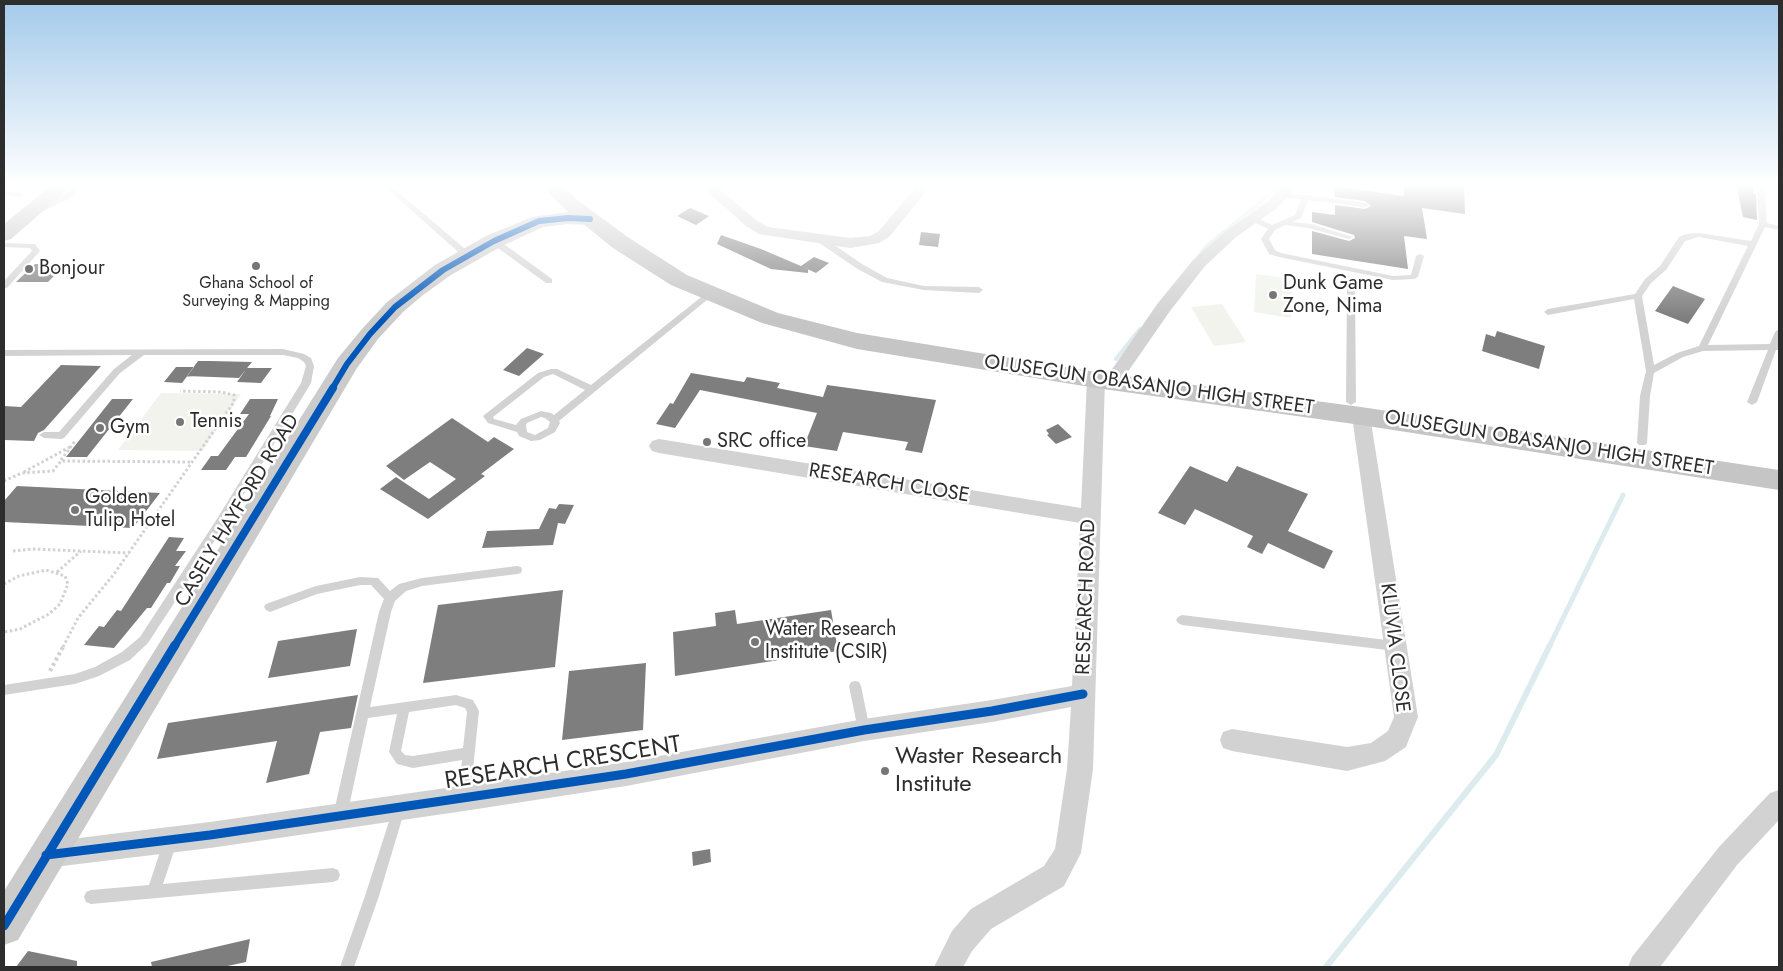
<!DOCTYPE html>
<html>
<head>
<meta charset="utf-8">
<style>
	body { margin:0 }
	#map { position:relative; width:1783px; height:971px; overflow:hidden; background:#fff; font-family:Jost,sans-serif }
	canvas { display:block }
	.frame { position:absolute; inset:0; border:5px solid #2d2d2d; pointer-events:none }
</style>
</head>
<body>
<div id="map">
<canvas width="1783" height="971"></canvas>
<div class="frame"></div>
</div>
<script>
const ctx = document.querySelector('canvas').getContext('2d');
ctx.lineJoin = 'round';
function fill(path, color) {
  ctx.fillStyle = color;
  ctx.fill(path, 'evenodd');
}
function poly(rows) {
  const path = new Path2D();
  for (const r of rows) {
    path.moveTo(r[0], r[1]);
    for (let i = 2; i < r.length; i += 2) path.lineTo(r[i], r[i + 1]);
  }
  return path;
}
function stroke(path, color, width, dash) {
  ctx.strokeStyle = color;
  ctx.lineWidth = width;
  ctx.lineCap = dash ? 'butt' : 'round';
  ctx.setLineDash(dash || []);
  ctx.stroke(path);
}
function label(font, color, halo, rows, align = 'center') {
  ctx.font = font + ' Jost,sans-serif';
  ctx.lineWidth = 5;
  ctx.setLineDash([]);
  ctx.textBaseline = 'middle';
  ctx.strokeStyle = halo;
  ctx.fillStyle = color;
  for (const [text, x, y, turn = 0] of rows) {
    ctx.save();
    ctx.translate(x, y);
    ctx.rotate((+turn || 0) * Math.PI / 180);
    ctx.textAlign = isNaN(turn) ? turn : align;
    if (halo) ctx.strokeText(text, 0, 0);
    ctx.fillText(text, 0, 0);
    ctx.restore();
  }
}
fill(poly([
	[1256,274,1292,279,1291,318,1254,312],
	[1222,304,1246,342,1214,346,1191,307],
	[161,393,241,394,202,451,118,450]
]), '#f1f3ec');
stroke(poly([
	[1771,184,1774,191],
	[1199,256,1207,246,1262,201,1277,184],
	[1116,359,1140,329]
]), '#dbebee', 4);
stroke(poly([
	[1549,647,1623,495]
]), '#dbebee', 5);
stroke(poly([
	[1326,967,1496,755,1550,645]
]), '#dbebee', 6);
fill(poly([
	[1404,184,1464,184,1465,214,1422,208,1427,239,1404,236,1408,269,1312,254,1312,231,1349,241,1355,238,1354,235,1312,222,1312,212,1335,215,1335,205,1365,209,1371,206,1365,201,1335,197,1334,186,1404,196],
	[1736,184,1753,184,1754,194,1756,194,1757,220,1743,217],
	[690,208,709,216,696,225,677,216],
	[921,232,940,234,938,247,919,245],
	[721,235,761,249,808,269,808,273,771,269,717,244],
	[814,257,829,263,816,273,801,266],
	[35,264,66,264,48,282,16,282],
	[1673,286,1705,299,1688,324,1655,311],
	[1497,331,1545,346,1539,369,1482,351,1486,334,1495,337],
	[527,348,544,354,519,376,503,370],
	[198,361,210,361,252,362,239,378,187,376],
	[61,365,101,366,44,430,38,433,34,441,4,440,4,406,21,407],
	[176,367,194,367,182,383,164,382],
	[247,368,272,368,261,383,237,382],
	[691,373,744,382,747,377,780,383,777,388,823,397,827,385,936,400,922,453,905,450,908,442,843,432,837,451,804,446,817,413,700,390,675,428,656,424,670,403,673,404],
	[112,399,133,399,87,457,66,457],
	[250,399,278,399,270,416,271,416,246,457,235,457,226,470,201,470,211,456,218,456,249,414,240,414],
	[452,418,488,442,494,437,514,449,481,474,485,476,428,519,380,489,396,477,429,499,456,479,430,462,404,480,386,466],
	[1058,424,1072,437,1056,444,1047,435,1049,434,1046,430],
	[1190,466,1227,482,1237,466,1308,494,1288,531,1333,551,1324,569,1268,543,1262,554,1247,547,1253,536,1195,509,1185,525,1158,513],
	[17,486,160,493,133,528,4,522,4,501],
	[559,504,574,505,565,524,558,523,553,545,482,548,487,531,539,529,549,508,556,509],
	[169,537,184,538,176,551,186,551,175,566,180,566,170,583,167,583,151,608,147,608,114,648,84,645,99,626,104,627,117,610,121,611],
	[563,590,555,667,423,683,438,605],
	[735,610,737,624,831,610,838,651,675,676,673,632,716,626,715,613],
	[357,629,350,666,268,678,278,641],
	[646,663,643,730,562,740,569,671],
	[358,695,351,728,320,732,309,774,266,783,277,741,157,759,168,723],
	[710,849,711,862,693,866,692,852],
	[250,939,246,962,223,967,152,967,151,962],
	[28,951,77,961,77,967,16,967]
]), '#7e7e7e');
stroke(poly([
	[70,447,22,473,53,471,61,461,193,462],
	[61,460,75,441],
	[4,481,22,473],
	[13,551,32,549,129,553],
	[57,572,81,551],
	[4,584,19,576,46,570,65,576,68,584,60,604,49,614,20,629,4,632],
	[63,647,78,618,114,574,234,402,234,395,221,392,180,391]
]), '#d2d2d2', 3, [2.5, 2.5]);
stroke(poly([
	[50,671,64,645]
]), '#d2d2d2', 4, [3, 3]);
fill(poly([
	[77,184,85,184,70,198,40,213,37,213,33,211,64,194,77,184],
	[382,184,389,184,471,254,471,258,465,258,382,184],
	[1757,184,1764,184,1767,223,1779,226,1779,230,1765,227,1708,345,1770,344,1775,332,1779,329,1779,350,1776,350,1757,402,1752,405,1747,402,1768,350,1703,351,1683,357,1654,373,1650,396,1647,443,1645,445,1639,445,1637,443,1640,396,1646,371,1634,299,1548,315,1544,312,1548,309,1635,294,1645,279,1660,266,1679,237,1686,234,1699,233,1751,241,1759,224,1757,184],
	[1699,237,1748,246,1699,346,1677,353,1654,365,1642,296,1651,283,1666,270,1685,241,1699,237],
	[4,191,21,193,25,195,21,197,4,195,4,191],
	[1280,193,1306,195,1365,203,1369,205,1365,207,1308,200,1301,218,1292,222,1311,224,1353,237,1349,239,1308,228,1285,225,1275,230,1269,239,1275,250,1281,253,1393,276,1411,275,1416,256,1420,254,1424,256,1418,277,1414,279,1393,280,1279,257,1269,254,1261,239,1268,229,1248,219,1252,217,1255,217,1272,225,1295,215,1301,199,1280,197,1280,193],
	[818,238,824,238,862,264,887,278,924,286,979,287,983,290,979,293,924,290,882,282,856,268,818,242,818,238],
	[491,239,497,239,552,279,552,283,546,283,491,243,491,239],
	[4,243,32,244,35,244,40,251,7,288,4,288,4,281,32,251,30,248,4,247,4,243],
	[1351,287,1355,290,1356,402,1351,405,1346,402,1347,290,1351,287],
	[710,290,713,291,713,295,559,421,560,423,555,432,540,440,531,441,519,436,517,432,488,423,483,416,538,373,551,369,557,369,591,385,710,290],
	[553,374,585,390,554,415,551,413,541,411,521,419,516,425,494,419,493,417,544,377,553,374],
	[541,417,545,418,550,422,548,428,535,435,527,432,526,425,527,423,541,417],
	[283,349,304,354,311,358,314,366,311,383,223,528,148,643,130,660,99,676,75,684,4,695,4,685,75,674,95,667,122,652,140,637,215,522,301,383,306,366,304,362,298,358,283,355,144,355,120,373,64,438,61,439,44,438,39,435,44,432,59,432,114,369,132,355,4,356,4,350,283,349],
	[517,566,521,567,522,570,521,573,517,574,422,586,406,591,395,601,391,612,370,707,456,695,473,700,479,711,470,798,469,802,464,804,459,802,458,798,462,760,413,768,397,764,389,752,397,714,368,718,347,816,345,820,340,822,335,820,333,816,379,612,384,599,371,585,360,585,317,594,270,612,266,610,264,607,266,604,316,586,360,577,378,578,390,591,399,584,422,578,517,566],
	[456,705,465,708,467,712,463,748,413,756,405,755,401,751,409,712,456,705],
	[1182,615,1395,641,1399,643,1401,646,1399,649,1395,651,1182,625,1178,623,1176,620,1178,617,1182,615],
	[855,681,859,682,861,686,870,730,868,734,864,736,860,734,858,730,849,686,851,682,855,681],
	[399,803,404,805,405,809,379,896,354,967,340,967,365,896,393,809,394,805,399,803],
	[170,835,175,837,177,842,163,884,333,868,338,870,340,875,338,880,333,882,91,904,86,902,84,897,86,892,91,890,149,885,165,837,170,835]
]), '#d2d2d2');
fill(poly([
	[699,184,714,184,756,220,768,227,850,238,870,236,879,231,918,184,932,184,889,237,879,243,850,248,759,234,746,226,699,184],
	[1284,184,1299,184,1277,208,1236,237,1205,266,1170,311,1127,373,1121,375,1115,373,1112,369,1115,365,1158,303,1193,260,1226,231,1267,202,1284,184],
	[1096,374,1102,376,1105,380,1093,769,1081,853,1064,886,991,929,972,951,963,967,934,967,952,931,971,909,1044,866,1055,849,1067,769,1071,707,992,722,864,741,626,786,464,811,210,848,46,868,37,864,33,855,37,846,46,842,210,822,626,762,864,719,992,700,1072,686,1080,523,659,453,652,451,649,446,652,441,659,439,1081,508,1087,380,1090,376,1096,374],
	[1361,409,1368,411,1370,416,1418,717,1409,739,1406,747,1385,761,1347,771,1232,751,1223,748,1220,740,1223,732,1232,729,1347,747,1371,743,1388,731,1394,717,1352,416,1354,411,1361,409],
	[1779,790,1779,820,1737,865,1660,967,1628,967,1632,957,1719,847,1770,793,1779,790]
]), '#d2d2d2');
fill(poly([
	[568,212,590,213,597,215,600,219,597,223,590,225,568,224,543,227,502,246,451,275,423,295,403,312,378,339,357,368,18,940,4,945,4,891,338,358,362,329,387,302,435,265,486,236,532,217,568,212]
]), '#cbcbcb');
fill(poly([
	[540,184,561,184,580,202,629,238,687,275,778,313,857,333,1096,372,1361,407,1779,470,1779,490,1361,425,1096,388,857,349,762,323,671,285,613,248,566,210,540,184]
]), '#c5c5c5');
fill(poly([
	[53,184,74,184,11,239,4,241,4,224,53,184]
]), '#bfbfbf');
stroke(poly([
	[332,389,347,364,370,334,395,307,443,270,494,241,539,221,568,218,590,219]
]), '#0057b8', 6);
stroke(poly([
	[174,647,333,388]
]), '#0057b8', 8);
stroke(poly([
	[46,855,210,835,626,774,864,730,992,711,1083,694],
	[4,926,175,645]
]), '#0057b8', 9);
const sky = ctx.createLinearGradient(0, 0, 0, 319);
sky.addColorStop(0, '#a3caea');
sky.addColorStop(0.58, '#fff');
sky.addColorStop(1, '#ffffff00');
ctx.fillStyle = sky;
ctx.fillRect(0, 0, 1783, 319);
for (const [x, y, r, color] of [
	[256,266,5,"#767676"],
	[29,269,5,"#767676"],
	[1273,295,5,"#767676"],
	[180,422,5,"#767676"],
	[100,428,5,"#767676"],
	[707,442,5,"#767676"],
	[75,510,5,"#767676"],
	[755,642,5,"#767676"],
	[885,771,5,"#767676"]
]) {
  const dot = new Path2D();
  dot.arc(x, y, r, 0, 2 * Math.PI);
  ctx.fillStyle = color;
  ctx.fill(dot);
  stroke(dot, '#fff', 2);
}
label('16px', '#2d2d2d', '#fff', [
	["Ghana School of",256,284],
	["Surveying & Mapping",256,302]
]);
label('20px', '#2d2d2d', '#fff', [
	["Bonjour",39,269],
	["Dunk Game",1283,284],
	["Zone, Nima",1283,307],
	["Tennis",190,422],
	["Gym",110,428],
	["SRC office",717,442],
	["Golden",85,498],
	["Tulip Hotel",85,521],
	["Water Research",765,630],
	["Institute (CSIR)",765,653]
], 'left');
label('20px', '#2d2d2d', '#fff', [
	["OLUSEGUN OBASANJO HIGH STREET",1149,386,8],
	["OLUSEGUN OBASANJO HIGH STREET",1549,444,9],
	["RESEARCH CLOSE",889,484,9],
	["CASELY HAYFORD ROAD",238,511,-59],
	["RESEARCH ROAD",1087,597,-88],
	["KLUVIA CLOSE",1394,648,83]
]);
label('24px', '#2d2d2d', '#fff', [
	["Waster Research",895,757],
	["Institute",895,785]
], 'left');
label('24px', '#2d2d2d', '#fff', [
	["RESEARCH CRESCENT",563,764,-9]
]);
</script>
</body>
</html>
